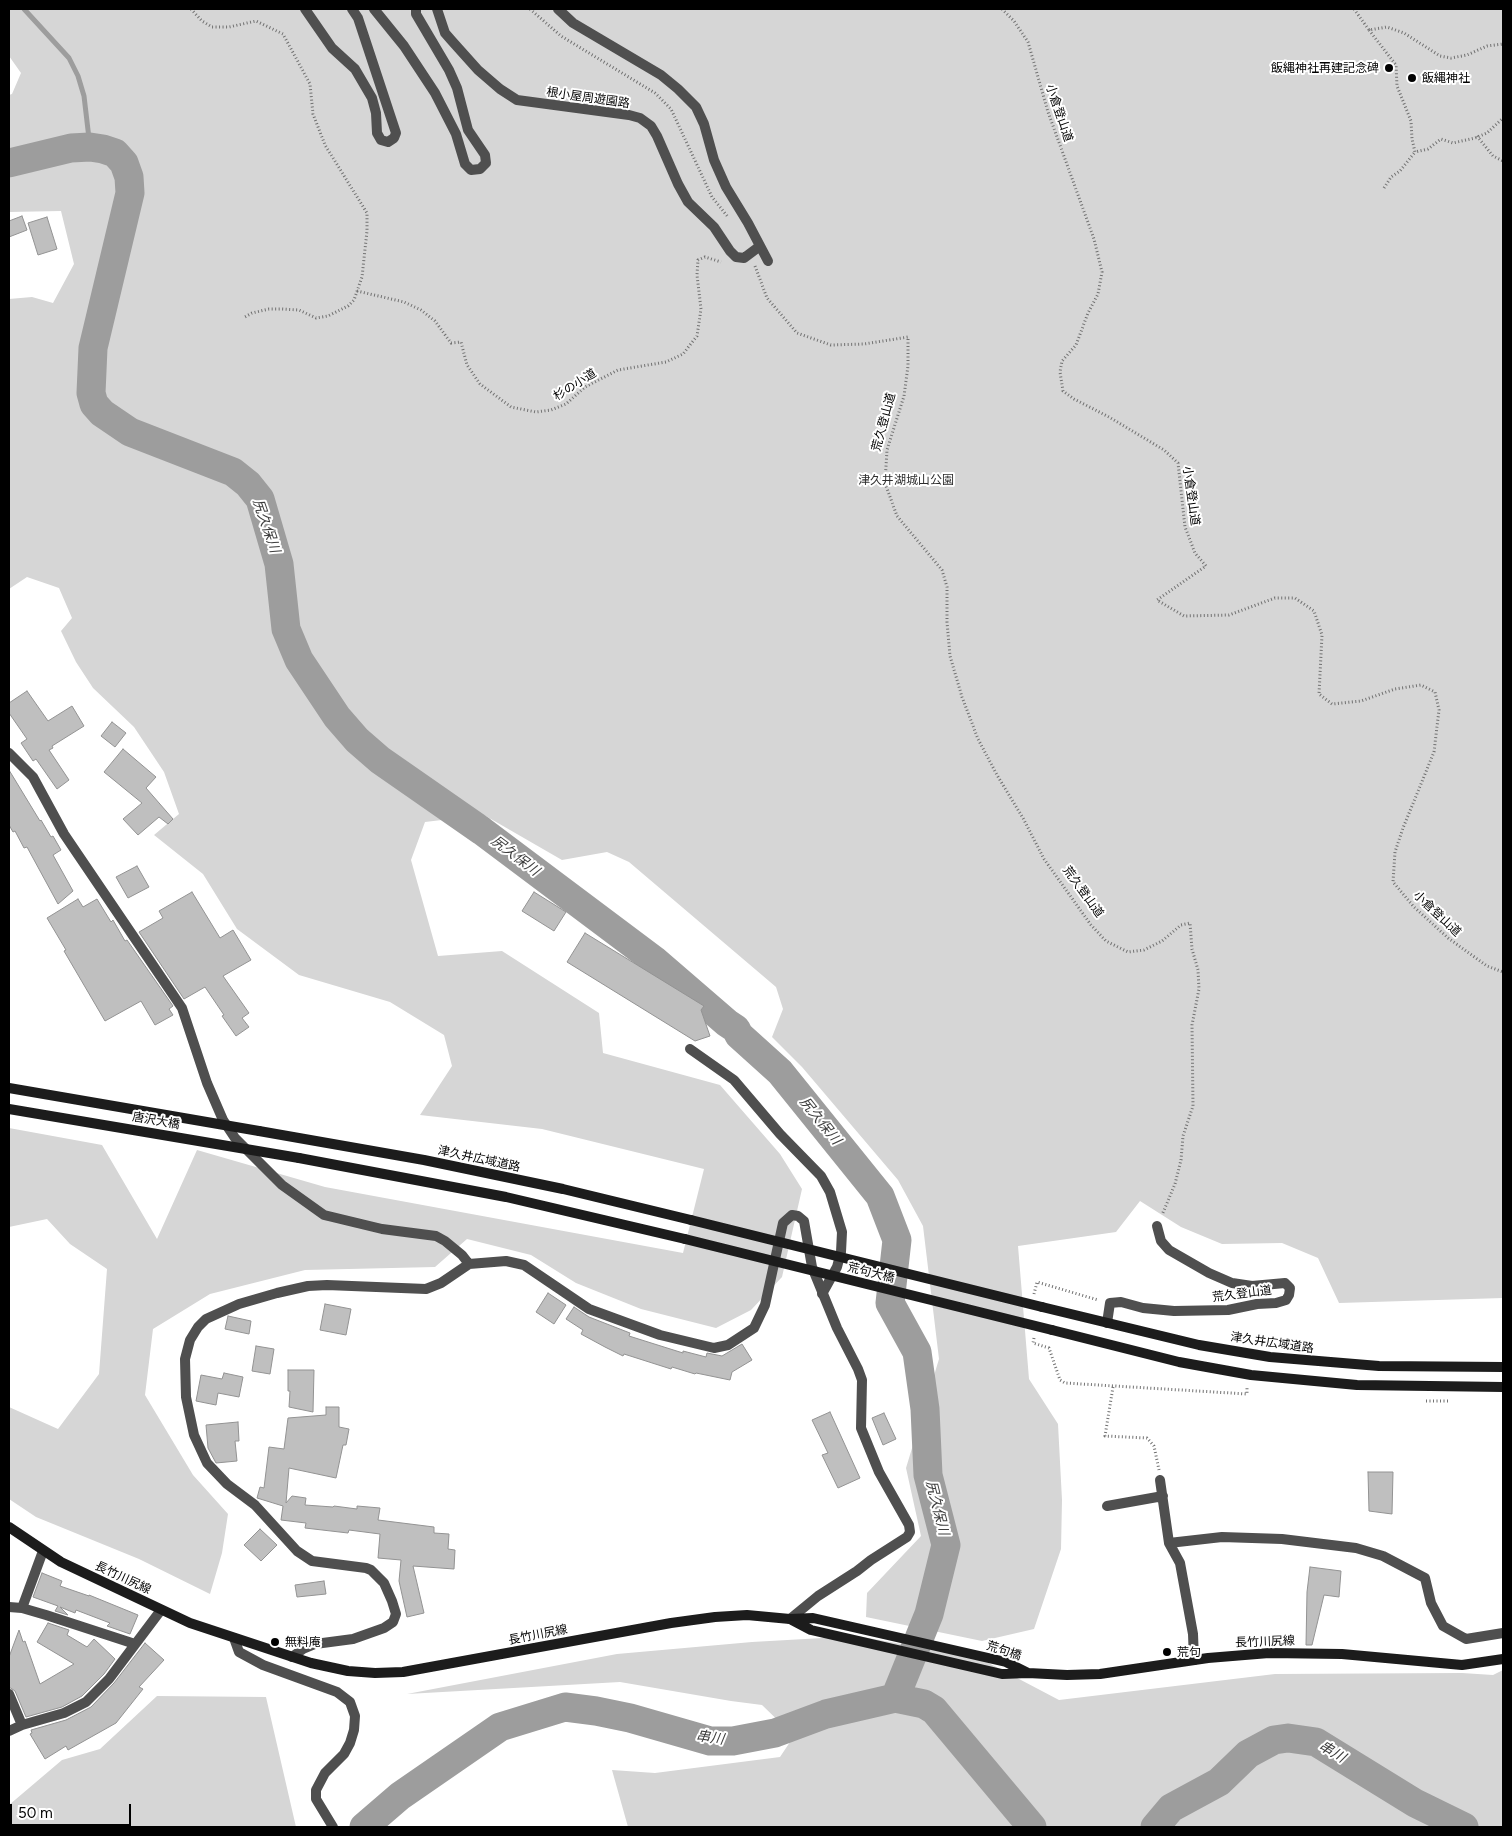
<!DOCTYPE html>
<html>
<head>
<meta charset="utf-8">
<style>
	body { margin:0 }
	#map { position:relative; width:1512px; height:1836px; overflow:hidden; background:#fff; font-family:Figtree,sans-serif }
	canvas { display:block }
	.frame { position:absolute; inset:0; border:10px solid #000; pointer-events:none }
	.scale { position:absolute; left:10px; top:1804px; width:121px; height:22px; box-sizing:border-box; border:2px solid #000; border-top:0; padding-left:6px; font-size:15px; line-height:18px; white-space:nowrap; color:#000; -webkit-text-stroke:4px #fff; paint-order:stroke }
</style>
</head>
<body>
<div id="map">
<canvas width="1512" height="1836"></canvas>
<div class="frame"></div>
<div class="scale">50 m</div>
</div>
<script>
const ctx = document.querySelector('canvas').getContext('2d');
ctx.lineJoin = 'round';
function fill(path, color) {
  ctx.fillStyle = color;
  ctx.fill(path, 'evenodd');
}
function poly(rows) {
  const path = new Path2D();
  for (const r of rows) {
    path.moveTo(r[0], r[1]);
    for (let i = 2; i < r.length; i += 2) path.lineTo(r[i], r[i + 1]);
  }
  return path;
}
function stroke(path, color, width, dash) {
  ctx.strokeStyle = color;
  ctx.lineWidth = width;
  ctx.lineCap = dash ? 'butt' : 'round';
  ctx.setLineDash(dash || []);
  ctx.stroke(path);
}
function label(font, color, halo, rows, align = 'center') {
  ctx.font = font + ' Figtree,"Noto Sans JP",sans-serif';
  ctx.lineWidth = 4;
  ctx.setLineDash([]);
  ctx.textBaseline = 'middle';
  ctx.strokeStyle = halo;
  ctx.fillStyle = color;
  for (const [text, x, y, turn = 0] of rows) {
    ctx.save();
    ctx.translate(x, y);
    ctx.rotate((+turn || 0) * Math.PI / 180);
    ctx.textAlign = isNaN(turn) ? turn : align;
    if (halo) ctx.strokeText(text, 0, 0);
    ctx.fillText(text, 0, 0);
    ctx.restore();
  }
}
fill(poly([
	[9,9,1503,9,1503,1298,1339,1303,1318,1258,1282,1243,1222,1244,1181,1227,1140,1201,1116,1232,1018,1246,1029,1379,1058,1424,1062,1500,1061,1549,1034,1629,982,1641,866,1617,867,1593,921,1536,906,1468,939,1359,923,1226,898,1180,802,1067,772,1037,783,1009,776,987,629,862,607,852,562,860,484,815,425,822,411,860,438,956,502,951,599,1013,603,1053,720,1085,780,1154,802,1189,782,1277,751,1310,716,1328,641,1309,576,1283,531,1255,467,1239,435,1267,305,1270,210,1294,153,1329,145,1395,193,1475,228,1514,222,1553,210,1594,139,1559,36,1517,9,1499,9,1407,58,1429,99,1374,107,1269,70,1244,47,1219,9,1227,9,1128,102,1145,157,1239,197,1150,325,1187,683,1253,704,1169,542,1129,420,1115,452,1066,444,1035,390,1002,299,975,237,929,203,874,154,835,179,814,164,772,134,727,93,688,76,662,61,631,72,618,59,588,27,577,9,589,9,299,32,297,53,303,74,264,61,211,9,212,9,95,12,94,21,73,9,56],
	[858,1636,981,1659,1059,1700,1275,1674,1462,1673,1493,1675,1503,1670,1503,1827,628,1827,612,1770,655,1773,780,1757,794,1736,762,1705,731,1701,620,1682,407,1694,617,1654,752,1642],
	[157,1696,266,1697,296,1827,9,1827,9,1805,62,1760,100,1749]
]), '#d6d6d6');
stroke(poly([
	[24,9,69,58,78,76,84,96,90,147]
]), '#9d9d9d', 5);
stroke(poly([
	[9,163,71,148,90,147,103,149,115,153,124,163,129,177,130,193,93,348,91,393,94,404,102,413,130,432,233,472,248,484,260,499,279,564,286,629,299,660,337,717,357,740,380,760,482,831,654,960,727,1023,736,1029,739,1035,780,1072,880,1196,897,1240,890,1303,917,1352,925,1409,928,1475,946,1545,929,1614,895,1698],
	[364,1827,400,1796,500,1727,565,1707,596,1711,630,1718,710,1741,733,1741,775,1733,826,1714,895,1698,924,1704,934,1710,1032,1827],
	[1155,1827,1171,1808,1219,1782,1248,1754,1274,1740,1288,1738,1316,1742,1415,1803,1464,1827]
]), '#9d9d9d', 29);
const building = poly([
	[22,216,27,230,9,237,9,221,22,216],
	[47,217,57,249,38,255,28,223,47,217],
	[27,691,48,721,72,706,84,726,52,746,53,748,49,750,69,780,57,789,36,759,33,761,21,743,27,739,9,713,9,703,27,691],
	[112,722,126,733,115,747,101,736,112,722],
	[123,749,156,777,146,788,173,819,168,824,159,817,138,835,123,819,142,803,104,772,123,749],
	[9,770,40,821,41,820,51,837,53,836,61,850,53,855,73,891,58,904,27,847,24,848,15,831,13,832,9,825,9,770],
	[137,866,149,887,128,898,116,877,137,866],
	[192,892,220,938,233,930,251,960,223,976,249,1013,242,1018,249,1027,236,1036,222,1016,224,1015,205,987,184,999,139,932,163,918,159,911,192,892],
	[534,892,566,912,554,931,522,911,534,892],
	[78,899,83,907,97,899,111,922,113,920,125,941,127,940,173,1006,169,1009,173,1015,155,1025,141,1001,105,1021,64,951,66,950,47,918,78,899],
	[585,933,704,1006,701,1010,710,1036,695,1041,567,962,585,933],
	[548,1293,566,1305,554,1324,536,1312,548,1293],
	[325,1304,351,1309,346,1335,320,1330,325,1304],
	[574,1307,589,1317,630,1333,629,1336,683,1353,683,1351,706,1357,707,1353,722,1356,742,1344,752,1360,732,1372,730,1380,696,1373,695,1374,672,1367,671,1369,624,1354,623,1356,605,1347,581,1334,583,1330,566,1319,574,1307],
	[228,1316,251,1321,249,1334,225,1329,228,1316],
	[256,1346,274,1349,270,1374,252,1371,256,1346],
	[288,1370,314,1370,313,1412,289,1407,290,1391,288,1391,288,1370],
	[224,1373,243,1377,239,1397,218,1393,216,1405,196,1401,201,1375,222,1379,224,1373],
	[326,1407,339,1407,339,1427,349,1429,346,1445,343,1445,336,1478,289,1468,286,1503,292,1496,306,1498,305,1505,333,1507,334,1506,357,1509,357,1506,380,1508,378,1520,434,1527,434,1533,449,1534,448,1549,455,1550,454,1569,413,1566,424,1613,407,1617,399,1581,401,1560,378,1558,380,1534,349,1530,348,1533,305,1528,306,1523,281,1520,283,1506,257,1498,260,1487,264,1488,269,1447,284,1449,288,1418,326,1415,326,1407],
	[830,1412,860,1478,838,1488,822,1455,828,1453,812,1420,830,1412],
	[884,1413,896,1439,883,1445,872,1418,884,1413],
	[238,1422,239,1441,235,1441,237,1461,216,1463,208,1448,206,1425,238,1422],
	[1368,1472,1393,1472,1392,1514,1369,1511,1368,1472],
	[260,1529,277,1545,261,1561,244,1545,260,1529],
	[1310,1567,1341,1571,1339,1597,1324,1595,1312,1645,1306,1645,1307,1592,1310,1567],
	[42,1573,62,1581,60,1586,89,1596,89,1595,138,1615,130,1634,107,1626,110,1623,76,1610,75,1613,60,1607,68,1615,55,1611,58,1606,33,1597,42,1573],
	[324,1581,326,1594,297,1597,295,1585,324,1581],
	[48,1623,69,1630,67,1635,87,1647,94,1639,115,1659,104,1674,82,1696,62,1707,26,1717,15,1691,9,1687,9,1657,19,1630,23,1642,25,1641,40,1684,74,1664,37,1642,48,1623],
	[145,1643,164,1660,139,1687,143,1689,116,1723,68,1750,66,1746,45,1759,30,1734,32,1733,31,1730,66,1720,91,1707,114,1683,145,1643]
]);
fill(building, '#bfbfbf');
stroke(building, '#939393', 1);
stroke(poly([
	[191,9,202,21,212,27,229,27,256,21,283,34,310,84,313,114,325,145,367,213,367,231,362,277,354,300,348,306,328,316,316,318,299,310,282,309,269,309,252,313,243,318],
	[530,9,561,36,655,93,671,109,712,197,728,217],
	[1002,9,1014,21,1028,42,1048,112,1094,239,1102,272,1098,294,1088,313,1076,345,1062,361,1060,372,1063,391,1074,399,1109,417,1164,450,1178,463,1185,527,1195,553,1206,566,1157,600,1184,616,1229,615,1275,598,1295,598,1314,611,1322,635,1319,694,1332,704,1361,701,1395,689,1421,685,1435,692,1439,710,1434,752,1403,828,1395,852,1393,882,1414,907,1448,938,1487,966,1503,972],
	[1354,9,1369,30,1387,27,1404,33,1440,56,1451,58,1467,55,1487,46,1503,44],
	[1369,30,1396,65,1397,86,1411,121,1412,139,1415,152,1428,149,1441,139,1453,143,1475,138,1487,133,1503,118],
	[1477,136,1493,156,1503,161],
	[1384,188,1391,177,1400,171,1415,152],
	[755,266,767,298,797,333,831,345,864,344,908,337,908,366,904,396,887,450,885,483,897,516,942,570,947,587,947,622,950,656,962,697,978,739,997,775,1023,818,1044,859,1091,925,1106,941,1128,952,1144,950,1162,941,1181,925,1190,923,1192,949,1198,970,1199,989,1192,1025,1193,1106,1183,1136,1181,1160,1175,1184,1162,1215],
	[357,291,404,302,421,310,435,321,451,343,461,342,467,365,480,384,511,407,536,412,551,410,566,404,585,387,618,370,666,362,683,354,697,336,701,309,697,275,698,260,705,257,721,262],
	[1034,1294,1037,1282,1098,1300],
	[1034,1338,1033,1343,1049,1348,1060,1380,1065,1383,1247,1394,1247,1388],
	[1113,1387,1105,1436,1147,1438,1154,1446,1159,1470],
	[1426,1401,1448,1401]
]), '#717171', 3, [1, 2.5]);
stroke(poly([
	[690,1049,734,1080,780,1134,821,1176,830,1192,842,1232,841,1252,837,1267,822,1294],
	[1160,1480,1169,1543,1180,1563,1193,1634,1194,1660],
	[1107,1506,1163,1496],
	[1169,1543,1222,1537,1282,1539,1356,1548,1383,1556,1425,1578,1431,1603,1443,1626,1466,1639,1503,1633]
]), '#4f4f4f', 10);
stroke(poly([
	[305,9,332,48,355,69,372,98,376,113,377,133,381,140,388,142,394,138,396,133,358,18,352,9],
	[374,9,404,46,435,93,456,134,465,164,471,170,480,169,486,163,485,155,468,130,457,88,449,70,416,14,416,9],
	[437,9,445,33,452,41,478,70,500,89,517,100,629,115,640,118,651,126,657,136,678,184,688,202,714,227,730,251,736,257,744,258,760,246],
	[558,9,573,23,661,75,678,89,696,107,704,124,714,160,726,187,748,223,768,261]
]), '#4f4f4f', 10);
stroke(poly([
	[9,753,33,777,64,834,182,1008,207,1083,223,1120,235,1138,282,1185,324,1215,382,1229,436,1236,445,1241,462,1255,469,1264,441,1283,426,1289,327,1285,308,1286,277,1293,239,1304,206,1319,198,1327,190,1340,185,1359,186,1397,194,1435,207,1463,227,1484,255,1505,297,1551,312,1561,366,1568,371,1570,384,1583,392,1601,396,1614,393,1622,384,1628,353,1639,315,1644,303,1649,292,1657],
	[469,1264,506,1261,524,1265,589,1309,660,1335,714,1348,728,1345,754,1328,765,1305,783,1223,792,1215,798,1216,804,1221,812,1267,837,1328,858,1369,862,1380,861,1428,879,1472,909,1525,910,1532,907,1537,871,1560,857,1571,818,1596,790,1619],
	[1107,1323,1110,1303,1121,1302,1143,1308,1174,1311,1228,1310,1257,1304,1276,1303,1286,1300,1289,1295,1290,1288,1285,1283,1252,1286,1232,1283,1209,1273,1169,1250,1161,1241,1157,1226],
	[9,1607,22,1608,46,1615,135,1644],
	[22,1608,43,1551],
	[234,1638,239,1652,263,1665,337,1692,350,1702,355,1716,354,1730,350,1743,344,1754,325,1773,316,1790,316,1799,333,1827],
	[9,1694,22,1725],
	[9,1731,22,1725,64,1713,86,1702,109,1679,161,1610]
]), '#4f4f4f', 10);
stroke(poly([
	[259,1131,424,1160,563,1189,691,1220],
	[299,1158,506,1197,685,1239],
	[1042,1307,1199,1345,1270,1357,1379,1366,1503,1367],
	[1052,1330,1179,1362,1251,1375,1357,1385,1503,1387],
	[9,1527,61,1562,190,1623,311,1663,348,1671,375,1673,403,1672,671,1623,715,1617,747,1615,790,1619,813,1618,1006,1662,1028,1673],
	[792,1620,811,1630,1002,1674,1028,1673,1067,1675,1100,1674,1208,1658,1269,1653,1342,1654,1462,1665,1503,1659]
]), '#1c1c1c', 10);
stroke(poly([
	[9,1088,259,1131],
	[9,1109,299,1158],
	[691,1220,1042,1307],
	[685,1239,1052,1330]
]), '#1c1c1c', 10);
for (const [x, y, r, color] of [
	[1389,68,5,"#000"],
	[1412,78,5,"#000"],
	[275,1642,5,"#000"],
	[1167,1652,5,"#000"]
]) {
  const dot = new Path2D();
  dot.arc(x, y, r, 0, 2 * Math.PI);
  ctx.fillStyle = color;
  ctx.fill(dot);
  stroke(dot, '#fff', 2);
}
label('12px', '#000', '#fff', [
	["飯縄神社再建記念碑",1379,68,"right"],
	["飯縄神社",1422,78],
	["無料庵",285,1642],
	["荒句",1177,1652]
], 'left');
label('12px', '#000', '#fff', [
	["根小屋周遊園路",588,98,8],
	["小倉登山道",1059,113,71],
	["杉の小道",575,385,-32],
	["荒久登山道",884,422,-75],
	["小倉登山道",1191,496,82],
	["荒久登山道",1083,892,54],
	["小倉登山道",1437,914,43],
	["唐沢大橋",156,1121,10],
	["津久井広域道路",479,1159,12],
	["荒句大橋",871,1273,14],
	["荒久登山道",1242,1294,-7],
	["津久井広域道路",1272,1343,8],
	["長竹川尻線",123,1578,25],
	["長竹川尻線",538,1635,-11],
	["長竹川尻線",1265,1642,-2],
	["荒句橋",1004,1651,18]
]);
label('12px', '#2d2d2d', '#fff', [
	["津久井湖城山公園",906,480]
]);
label('italic 14px', '#3e3e3e', '#fff', [
	["尻久保川",266,526,71],
	["尻久保川",515,856,37],
	["尻久保川",820,1121,51],
	["尻久保川",937,1508,76],
	["串川",710,1738,8],
	["串川",1332,1752,31]
]);
</script>
</body>
</html>
